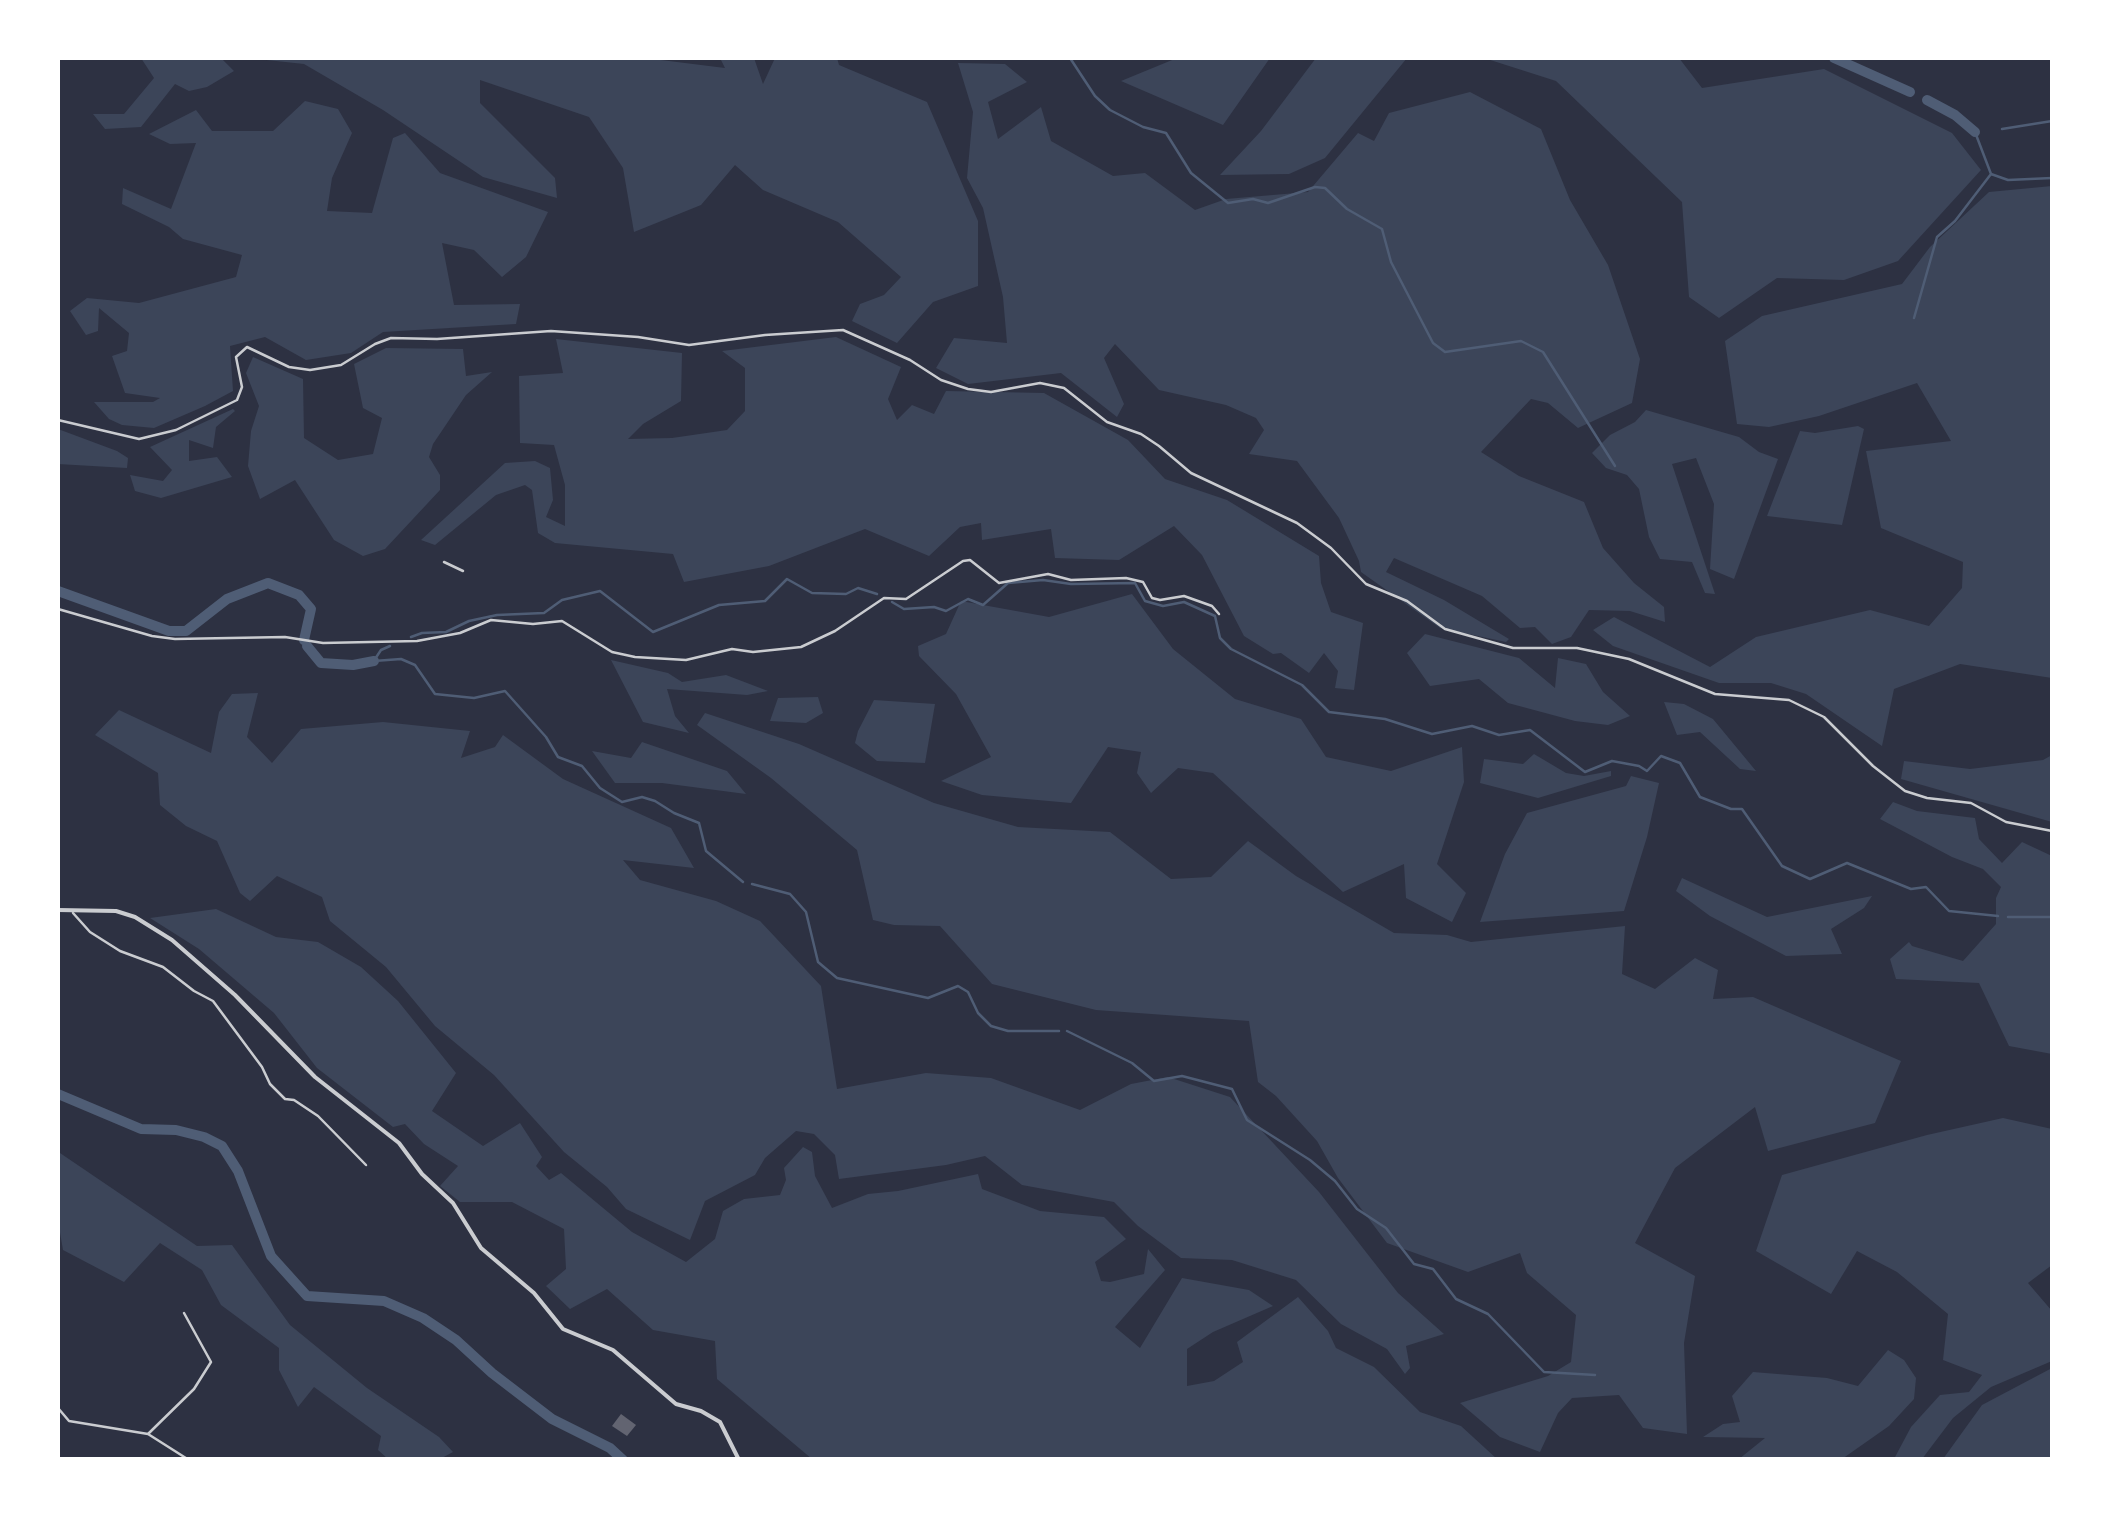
<!DOCTYPE html>
<html>
<head>
<meta charset="utf-8">
<style>
	body { margin:0 }
	#map { position:relative; width:2110px; height:1517px; overflow:hidden; background:#2d3142; font-family:Literata,serif }
	canvas { display:block }
	.frame { position:absolute; inset:0; border:60px solid #fff; pointer-events:none }
</style>
</head>
<body>
<div id="map">
<canvas width="2110" height="1517"></canvas>
<div class="frame"></div>
</div>
<script>
const ctx = document.querySelector('canvas').getContext('2d');
ctx.lineJoin = 'round';
function fill(path, color) {
  ctx.fillStyle = color;
  ctx.fill(path, 'evenodd');
}
function poly(rows) {
  const path = new Path2D();
  for (const r of rows) {
    path.moveTo(r[0], r[1]);
    for (let i = 2; i < r.length; i += 2) path.lineTo(r[i], r[i + 1]);
  }
  return path;
}
function stroke(path, color, width, dash) {
  ctx.strokeStyle = color;
  ctx.lineWidth = width;
  ctx.lineCap = dash ? 'butt' : 'round';
  ctx.setLineDash(dash || []);
  ctx.stroke(path);
}
fill(poly([
	[141,58,221,58,234,71,207,87,189,91,175,84,141,127,105,129,93,114,124,114,154,78],
	[248,58,660,58,661,60,725,68,720,58,754,58,763,84,775,58,837,58,839,65,927,102,978,221,978,286,933,302,897,343,852,321,860,304,884,295,901,277,838,222,763,190,735,165,701,205,634,232,623,168,589,117,480,80,480,103,555,178,557,198,483,177,383,110,304,64],
	[1177,58,1270,58,1223,125,1121,81],
	[1316,58,1407,58,1325,158,1289,174,1220,175,1261,131],
	[1484,58,1679,58,1702,88,1824,69,1952,133,1981,170,1898,261,1844,280,1777,278,1719,318,1689,297,1682,202,1556,81],
	[958,63,1005,64,1027,82,988,102,998,139,1041,107,1051,141,1113,176,1145,173,1195,210,1226,199,1308,192,1358,133,1374,141,1389,113,1470,92,1541,129,1570,200,1608,265,1640,359,1632,403,1578,428,1548,403,1531,399,1481,452,1519,476,1584,502,1603,548,1634,583,1664,607,1665,622,1630,611,1589,610,1571,637,1552,644,1535,627,1520,628,1482,596,1394,558,1386,572,1444,600,1509,639,1506,642,1440,628,1361,572,1359,561,1339,518,1297,461,1249,454,1264,430,1256,418,1226,405,1159,390,1115,344,1104,358,1124,404,1117,417,1061,373,968,384,936,368,954,338,1007,343,1003,297,983,208,967,178,973,112],
	[305,101,338,109,352,133,332,178,327,211,372,213,393,138,405,133,440,173,548,212,526,257,502,277,474,250,442,243,454,305,520,304,516,324,383,332,351,353,306,360,265,337,230,346,233,391,205,406,154,428,122,425,109,419,94,402,153,402,160,398,125,393,112,356,127,351,129,333,99,308,98,331,86,335,70,311,87,298,139,303,236,277,242,255,183,239,169,227,122,204,123,188,171,209,196,143,170,144,149,134,196,110,212,131,273,131],
	[2052,186,2052,678,1960,664,1894,689,1882,746,1806,694,1771,683,1719,683,1613,646,1593,630,1614,617,1710,667,1756,637,1870,610,1929,626,1962,588,1963,562,1881,528,1866,451,1951,441,1917,383,1819,416,1769,427,1737,424,1725,341,1762,316,1902,284,1930,247,1989,192],
	[836,337,901,367,888,399,897,420,912,405,934,414,946,391,1044,393,1128,440,1165,479,1227,500,1319,556,1321,583,1331,612,1363,623,1354,690,1335,688,1338,671,1324,653,1309,673,1281,653,1273,654,1244,636,1202,555,1174,526,1119,560,1055,558,1051,529,982,540,981,523,960,527,929,556,865,529,769,566,684,582,673,554,555,543,538,533,532,490,525,485,496,495,435,545,421,540,505,463,535,461,550,468,553,500,546,517,565,526,565,485,554,445,520,443,519,376,563,373,556,339,682,353,681,401,643,424,628,439,672,438,727,430,745,411,745,368,722,351],
	[386,348,463,349,466,376,492,372,466,395,433,444,429,457,440,475,440,490,385,549,363,556,334,540,295,480,260,499,248,466,251,431,259,406,246,373,253,357,303,379,304,438,338,460,373,454,382,418,363,408,354,364],
	[233,409,235,411,216,427,213,448,189,440,189,461,217,457,232,477,161,498,135,491,130,475,163,481,172,470,150,447],
	[1646,410,1739,437,1759,452,1778,459,1734,579,1710,569,1714,504,1696,458,1672,464,1715,594,1705,593,1692,562,1660,559,1649,537,1639,489,1627,475,1606,468,1592,453,1610,435,1635,422],
	[1858,426,1864,429,1842,525,1767,516,1800,431,1815,433],
	[58,429,117,451,128,458,127,468,58,464],
	[1132,594,1173,649,1235,699,1301,719,1326,757,1391,771,1462,747,1464,782,1437,864,1466,893,1452,922,1406,898,1404,864,1343,892,1213,773,1178,768,1151,793,1137,773,1141,752,1108,747,1071,803,982,795,941,781,991,757,956,694,919,656,918,646,946,634,961,601,1049,617],
	[1425,634,1519,658,1555,688,1558,658,1586,664,1603,692,1630,716,1608,725,1575,721,1508,703,1479,679,1430,686,1407,653],
	[611,660,668,673,682,682,726,675,768,691,747,695,667,689,675,716,689,733,643,722],
	[258,693,247,737,272,763,301,729,383,722,470,731,461,758,495,747,503,735,563,779,671,828,694,868,623,860,640,880,716,901,760,921,821,986,837,1089,926,1073,991,1078,1080,1110,1131,1084,1168,1077,1230,1097,1319,1192,1398,1293,1444,1334,1406,1346,1410,1368,1405,1374,1387,1349,1341,1324,1296,1280,1232,1260,1181,1258,1138,1226,1114,1202,1022,1185,985,1156,946,1165,839,1179,835,1155,814,1134,796,1131,765,1158,755,1175,705,1201,690,1240,626,1209,607,1187,564,1152,494,1075,435,1026,386,967,330,921,322,897,277,876,250,901,240,893,217,841,186,826,160,805,158,773,95,735,119,710,211,753,219,712,232,694],
	[818,697,823,713,806,723,770,721,778,698],
	[874,700,935,704,925,763,877,761,855,743,858,731],
	[1664,702,1684,704,1713,719,1756,771,1740,769,1700,732,1677,735],
	[705,713,799,744,934,803,1018,827,1110,832,1171,879,1211,877,1248,841,1296,876,1394,933,1447,935,1471,942,1625,926,1622,974,1655,989,1695,958,1718,970,1713,999,1753,997,1901,1061,1875,1123,1768,1151,1755,1107,1675,1168,1635,1243,1695,1276,1684,1343,1687,1434,1643,1428,1619,1395,1572,1398,1558,1413,1540,1452,1500,1437,1460,1403,1548,1376,1571,1362,1576,1315,1527,1273,1520,1253,1468,1272,1387,1243,1338,1178,1317,1141,1276,1096,1258,1082,1249,1021,1096,1010,992,984,940,926,894,925,873,920,857,850,771,778,697,725],
	[642,742,727,771,746,794,662,783,615,783,592,751,631,758],
	[1534,754,1566,773,1584,776,1611,771,1611,776,1538,798,1480,783,1484,759,1523,764],
	[2052,755,2052,822,1901,779,1904,761,1970,769,2043,760],
	[1631,776,1659,783,1647,837,1624,911,1480,922,1505,854,1527,813,1626,786],
	[1893,802,1917,811,1975,818,1979,839,2002,863,2022,842,2052,856,2052,1054,2009,1046,1979,983,1896,979,1890,959,1909,942,1912,946,1963,961,1996,924,1996,898,2001,887,1983,869,1952,857,1880,819],
	[1682,878,1767,917,1872,896,1864,908,1831,929,1842,954,1786,956,1710,916,1676,891],
	[216,909,276,937,318,942,361,967,398,1001,456,1073,432,1111,483,1146,520,1123,542,1157,536,1166,549,1180,561,1173,632,1232,686,1262,715,1239,723,1211,744,1199,780,1195,786,1180,784,1168,803,1147,812,1152,815,1176,832,1208,868,1194,898,1191,978,1174,982,1189,1040,1211,1104,1217,1126,1239,1095,1262,1101,1281,1110,1282,1144,1274,1148,1249,1165,1270,1115,1327,1140,1348,1182,1278,1249,1290,1273,1306,1213,1332,1187,1349,1187,1386,1214,1381,1243,1362,1237,1342,1298,1297,1328,1331,1336,1348,1374,1367,1420,1412,1461,1426,1497,1459,812,1459,717,1379,715,1341,653,1330,607,1289,570,1309,546,1286,566,1269,564,1229,512,1202,460,1202,440,1186,458,1166,424,1144,405,1124,393,1127,317,1068,274,1013,199,949,150,918],
	[2003,1118,2052,1129,2052,1265,2028,1283,2052,1311,2052,1361,1991,1387,1953,1418,1922,1459,1894,1459,1911,1427,1940,1395,1969,1392,1982,1375,1943,1360,1948,1314,1897,1272,1857,1251,1831,1294,1756,1251,1782,1175,1927,1135],
	[60,1153,197,1246,232,1245,290,1325,367,1388,439,1437,453,1452,440,1459,388,1459,378,1450,381,1436,314,1387,298,1407,279,1370,279,1348,221,1305,202,1270,160,1243,124,1282,63,1250,58,1221,58,1156],
	[1888,1350,1904,1360,1916,1378,1914,1399,1889,1426,1842,1459,1739,1459,1765,1438,1703,1437,1723,1424,1740,1422,1732,1396,1753,1372,1827,1378,1858,1386],
	[2052,1368,2052,1459,1943,1459,1982,1405]
]), '#3c4559');
stroke(poly([
	[1070,58,1095,96,1110,110,1143,127,1166,133,1191,173,1228,203,1253,199,1268,203,1315,187,1325,188,1347,209,1382,229,1391,262,1433,343,1445,352,1521,341,1543,352,1615,466],
	[1841,61,1845,58],
	[2002,129,2052,121],
	[1975,132,1991,174,2008,180,2052,178],
	[1914,318,1937,237,1955,221,1991,174],
	[892,602,904,609,934,607,946,611,968,599,983,605,1008,583,1043,580,1071,584,1135,583,1145,601,1163,606,1184,602,1215,616,1220,638,1231,649,1302,685,1329,712,1385,719,1432,734,1472,726,1499,735,1530,730,1585,772,1612,761,1639,766,1647,771,1661,756,1680,763,1700,797,1731,809,1742,809,1782,866,1810,879,1847,863,1911,889,1926,887,1949,911,1998,916],
	[411,637,422,633,446,632,469,621,497,615,544,613,562,600,600,591,653,632,719,605,765,601,787,579,812,593,846,594,858,588,877,594],
	[375,659,381,650,390,646],
	[374,661,401,659,415,665,435,694,474,698,505,691,546,737,558,757,582,766,600,788,622,802,642,797,655,801,674,813,699,823,706,851,743,882],
	[752,884,790,894,806,912,818,962,837,978,928,998,958,986,968,992,978,1013,991,1026,1008,1031,1059,1031],
	[2008,917,2052,917],
	[1067,1031,1132,1063,1154,1081,1182,1076,1232,1089,1247,1120,1310,1160,1335,1181,1357,1209,1386,1228,1414,1264,1433,1269,1456,1299,1488,1314,1544,1372,1595,1375]
]), '#4f5d75', 2.5);
stroke(poly([
	[1834,58,1910,92],
	[1927,100,1955,115,1975,132],
	[58,591,169,631,186,631,227,599,268,583,299,595,311,609,304,640],
	[307,646,321,663,353,665,374,661],
	[58,1094,141,1129,176,1130,204,1137,222,1146,238,1171,271,1256,307,1296,384,1301,423,1318,456,1340,492,1373,552,1419,610,1448,623,1460]
]), '#4f5d75', 10);
fill(poly([
	[621,1414,636,1425,627,1436,612,1426]
]), '#626471');
stroke(poly([
	[58,420,139,439,176,430,237,400,242,387,236,357,247,347,289,367,310,370,341,365,375,344,391,338,437,339,551,331,638,337,689,345,765,335,843,330,910,360,941,380,968,389,991,392,1040,383,1064,388,1107,422,1141,434,1159,446,1191,473,1297,523,1331,548,1366,584,1407,601,1445,629,1513,648,1577,648,1629,659,1715,694,1789,700,1824,717,1873,766,1905,791,1927,798,1971,803,2006,822,2052,831],
	[444,562,463,571],
	[58,609,152,636,175,639,285,637,323,643,417,641,460,633,491,620,533,624,562,621,612,652,635,657,686,660,732,649,753,652,801,647,835,631,884,598,906,599,963,561,970,560,999,583,1048,574,1071,580,1126,578,1143,582,1152,598,1160,600,1184,596,1212,606,1219,614],
	[73,913,90,932,120,951,163,967,194,991,213,1001,262,1067,270,1084,285,1099,294,1100,318,1116,366,1165],
	[58,1408,69,1421,148,1434,189,1460],
	[148,1434,194,1389,211,1362,184,1313]
]), '#caccd0', 2.5);
stroke(poly([
	[58,910,116,911,135,917,172,940,235,995,315,1077,399,1143,422,1174,453,1203,481,1248,534,1293,563,1329,613,1350,676,1404,701,1411,720,1422,739,1460]
]), '#caccd0', 4);
</script>
</body>
</html>
